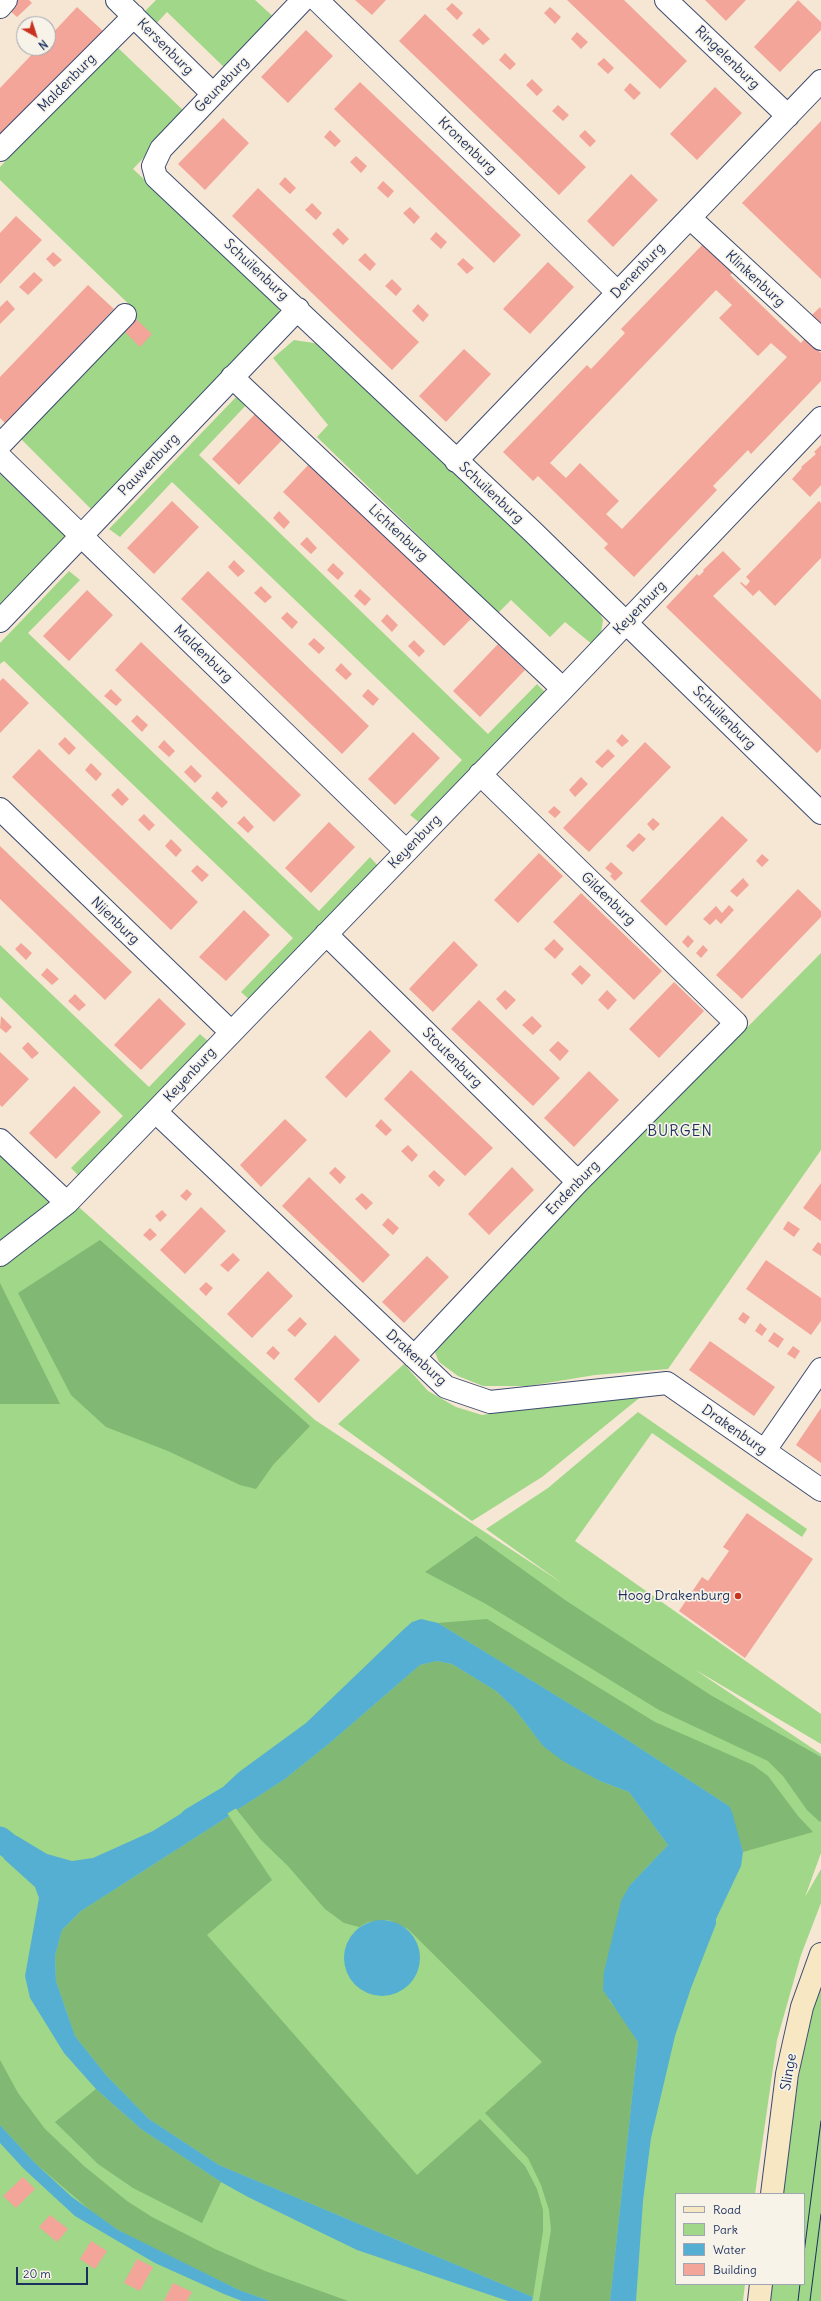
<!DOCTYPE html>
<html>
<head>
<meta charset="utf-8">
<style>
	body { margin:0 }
	#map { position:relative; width:821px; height:2301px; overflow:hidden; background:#f6e7d4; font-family:Delius,sans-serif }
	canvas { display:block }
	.legend { position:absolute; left:675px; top:2193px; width:130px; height:92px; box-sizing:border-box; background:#f7f3e8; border:1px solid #9fa5b1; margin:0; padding:5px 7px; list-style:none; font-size:12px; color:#1b2f5e }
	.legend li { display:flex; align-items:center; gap:8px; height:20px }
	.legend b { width:20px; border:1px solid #9fa5b1 }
	.north { position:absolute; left:16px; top:16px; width:40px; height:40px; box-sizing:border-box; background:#f7f3e8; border:1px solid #9fa5b1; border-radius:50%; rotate:141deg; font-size:11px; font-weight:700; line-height:16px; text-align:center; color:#1b2f5e }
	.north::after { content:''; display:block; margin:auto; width:14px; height:18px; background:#c8321e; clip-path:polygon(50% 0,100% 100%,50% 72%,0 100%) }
	.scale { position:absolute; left:16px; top:2267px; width:72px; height:18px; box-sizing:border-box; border:2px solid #1b2f5e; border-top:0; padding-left:5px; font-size:12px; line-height:14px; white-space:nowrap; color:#1b2f5e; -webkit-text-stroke:3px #f7f3e8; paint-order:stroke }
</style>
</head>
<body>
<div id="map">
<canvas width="821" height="2301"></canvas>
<ul class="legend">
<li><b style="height:5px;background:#f7e8c3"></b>Road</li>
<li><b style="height:11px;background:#a0d788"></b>Park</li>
<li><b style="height:11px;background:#54afd2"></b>Water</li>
<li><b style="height:11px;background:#f3a599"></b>Building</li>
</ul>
<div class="north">N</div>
<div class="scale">20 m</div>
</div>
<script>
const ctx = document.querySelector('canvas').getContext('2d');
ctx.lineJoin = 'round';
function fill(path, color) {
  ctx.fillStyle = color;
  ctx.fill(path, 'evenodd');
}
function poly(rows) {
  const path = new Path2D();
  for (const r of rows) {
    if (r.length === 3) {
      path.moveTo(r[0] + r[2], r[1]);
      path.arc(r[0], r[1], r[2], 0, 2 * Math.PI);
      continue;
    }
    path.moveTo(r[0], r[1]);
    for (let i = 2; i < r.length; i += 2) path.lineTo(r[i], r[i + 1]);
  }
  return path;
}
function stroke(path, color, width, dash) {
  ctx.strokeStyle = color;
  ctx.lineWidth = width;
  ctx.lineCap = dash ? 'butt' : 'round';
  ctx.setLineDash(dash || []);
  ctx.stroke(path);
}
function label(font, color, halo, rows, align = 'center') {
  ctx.font = font + ' Delius,sans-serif';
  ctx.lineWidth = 3.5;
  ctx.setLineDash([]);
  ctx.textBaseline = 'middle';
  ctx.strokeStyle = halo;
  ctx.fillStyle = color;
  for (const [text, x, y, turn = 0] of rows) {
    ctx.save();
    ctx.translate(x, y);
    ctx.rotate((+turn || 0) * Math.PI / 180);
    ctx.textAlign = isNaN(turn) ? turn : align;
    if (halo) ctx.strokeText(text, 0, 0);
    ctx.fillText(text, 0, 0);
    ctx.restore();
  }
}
fill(poly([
	[156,0,255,0,277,20,227,70,167,12,155,25,143,13],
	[114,44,186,113,133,169,277,302,280,313,94,512,15,433,137,312,0,180,0,167],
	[294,340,320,344,599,611,603,620,601,633,593,645,565,622,550,637,511,600,498,613,317,437,328,425,273,358],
	[239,394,249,402,199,455,488,734,537,684,546,693,420,823,410,815,462,760,172,482,120,537,109,529],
	[0,474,67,538,0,606],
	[69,571,80,580,28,633,319,911,370,857,379,867,252,1002,241,992,293,938,4,661,0,664,0,643],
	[0,945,149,1087,200,1034,210,1043,81,1178,71,1168,123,1116,0,997],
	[821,953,821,1150,668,1369,595,1375,528,1386,483,1386,458,1376,439,1362,432,1345],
	[0,1136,315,1420,562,1583,486,1529,548,1488,638,1412,807,1529,802,1537,652,1433,575,1541,821,1714,821,1744,694,1669,821,1754,821,1853,805,1897,821,1869,821,1903,801,1955,777,2040,755,2194,676,2194,676,2284,745,2284,743,2301,0,2301],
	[404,1364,428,1391,456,1407,482,1415,572,1401,643,1395,542,1477,472,1521,338,1424],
	[821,1975,821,2301,767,2301,770,2284,804,2284,804,2194,781,2194,809,2010]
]), '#a0d788');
fill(poly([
	[100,1240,310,1426,273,1465,256,1489,240,1485,168,1451,106,1427,71,1395,18,1293],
	[0,1283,60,1404,0,1404],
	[476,1536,565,1600,712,1696,821,1757,821,1821,820,1822,807,1810,783,1776,768,1761,659,1710,486,1604,425,1572],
	[487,1619,655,1722,753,1765,768,1776,798,1816,813,1832,743,1852,729,1806,609,1728,438,1623],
	[437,1661,452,1664,496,1691,514,1708,543,1746,600,1781,629,1792,668,1845,630,1885,609,2000,624,2019,638,2042,610,2301,539,2301,551,2230,549,2210,541,2185,528,2158,485,2113,542,2062,408,1929,389,1920,368,1922,359,1927,344,1923,325,1909,288,1866,261,1840,237,1810,285,1779,331,1742,420,1665],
	[229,1816,272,1880,207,1935,417,2175,480,2119,525,2166,537,2189,543,2210,543,2231,533,2297,219,2165,149,2119,106,2075,75,2036,56,1981,55,1956,62,1930,81,1911],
	[0,2060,18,2093,45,2129,84,2166,127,2201,152,2217,215,2249,265,2271,348,2301,270,2301,239,2290,146,2245,118,2230,91,2211,35,2163,0,2125],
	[96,2089,141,2129,221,2182,202,2223,133,2188,98,2164,55,2122]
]), '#80b874');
fill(poly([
	[421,1619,438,1623,609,1728,729,1806,732,1812,743,1852,741,1866,716,1919,716,1924,691,1988,675,2036,651,2138,643,2201,636,2301,610,2301,638,2042,603,1990,604,1972,621,1901,630,1885,668,1845,629,1792,600,1781,563,1761,543,1746,514,1708,496,1691,452,1664,437,1661,420,1665,331,1742,285,1779,237,1810,224,1786,239,1772,306,1723,403,1630,412,1622],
	[214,1793,229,1816,81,1911,62,1930,55,1956,56,1981,75,2036,106,2075,149,2119,219,2165,533,2297,532,2301,508,2301,357,2250,248,2197,221,2182,141,2129,96,2089,64,2053,30,1998,25,1976,39,1898,35,1887,4,1859,17,1836,47,1854,72,1861,93,1858,153,1831],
	[382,1958,38],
	[0,2125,35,2163,72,2197,118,2230,239,2290,270,2301,242,2301,224,2294,155,2263,75,2216,24,2169,0,2143]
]), '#54afd2');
stroke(poly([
	[192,1820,259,1780],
	[0,1839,37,1868]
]), '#54afd2', 25);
fill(poly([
	[17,0,29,0,32,3,17,17,8,9],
	[355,0,386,0,372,15],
	[567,0,624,0,687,61,660,89],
	[705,0,746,0,726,21],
	[798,0,821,22,821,30,780,72,754,47],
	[452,3,463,13,457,20,446,9],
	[77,7,103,31,0,138,0,88,38,48,48,48,48,38],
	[550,7,561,17,555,24,544,13],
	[425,14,586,167,559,195,399,41],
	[479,28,490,39,483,45,472,35],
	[306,30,333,56,288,103,261,77],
	[577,32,588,42,581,49,571,39],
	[505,53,516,64,510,70,499,60],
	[604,58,614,68,608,74,597,64],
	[532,79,543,90,537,96,526,85],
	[360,82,521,235,494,263,334,109],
	[630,83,641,93,634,100,624,90],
	[715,87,742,113,697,160,670,134],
	[558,105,569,115,563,121,552,111],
	[223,118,249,143,205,190,178,164],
	[821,121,821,279,742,203],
	[330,130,341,141,335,147,324,137],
	[585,130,596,141,590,147,579,136],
	[356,156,367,166,361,173,350,162],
	[631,174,658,200,613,247,587,221],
	[285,177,296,188,290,194,279,184],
	[383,181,394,191,388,198,377,188],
	[258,188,419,342,392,370,232,216],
	[312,203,322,213,316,220,305,210],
	[410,207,420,217,414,224,403,213],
	[16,216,42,240,0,284,0,233],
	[338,228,349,239,343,245,332,234],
	[436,232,447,242,441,249,430,239],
	[705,242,735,271,730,275,785,328,801,343,805,338,821,353,821,381,751,454,748,450,713,486,717,490,634,577,604,548,608,544,538,476,533,481,503,452,587,365,591,369,625,333,621,329],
	[716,290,732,305,719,318,758,356,771,343,787,357,622,529,606,514,619,501,580,463,566,478,550,463],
	[53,252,62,260,54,267,46,259],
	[365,253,376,264,370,271,358,260],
	[463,258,474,268,467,274,457,264],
	[548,262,574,287,530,334,503,309],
	[34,272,43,280,28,295,19,287],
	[392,279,402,289,396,296,385,286],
	[88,285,114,309,5,423,0,418,0,377],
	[7,300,15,309,0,324,0,307],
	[418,304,429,315,423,322,412,311],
	[820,307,821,309,821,323,812,315],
	[136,319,152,334,140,347,125,332],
	[464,349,491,374,446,422,419,396],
	[257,412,284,438,239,485,212,459],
	[821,445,821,485,810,497,792,479,802,468,801,467,816,454,814,452],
	[310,463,472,618,444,646,283,492],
	[172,501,199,527,154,574,127,548],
	[819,501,821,503,821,558,775,606,759,590,753,596,740,583,741,582,746,586,750,581,746,577],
	[279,511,290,522,284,529,273,518],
	[307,537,317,548,311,554,300,544],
	[723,551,741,569,713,596,821,700,821,749,817,753,666,607,697,574,699,576,704,571,703,570],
	[234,560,245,571,238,577,228,567],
	[333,563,344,573,338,580,327,570],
	[208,571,369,726,342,754,181,599],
	[261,586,272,597,265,603,254,593],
	[360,589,371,599,365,606,354,596],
	[87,590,113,615,69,661,43,636],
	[287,612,298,622,292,629,281,618],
	[387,614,398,625,392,632,381,621],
	[314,638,325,648,319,654,308,644],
	[414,640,425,651,419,657,408,646],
	[141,642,301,795,274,822,115,670],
	[498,644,525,670,480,717,453,691],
	[341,663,352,674,346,680,335,670],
	[3,678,29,703,0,733,0,681],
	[111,689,122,700,116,706,104,696],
	[368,689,379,699,373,706,362,696],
	[137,715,148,725,142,732,131,721],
	[413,732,440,758,395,805,368,779],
	[622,734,629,741,622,747,616,741],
	[65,737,76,748,69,755,58,744],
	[164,740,175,751,169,757,158,747],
	[645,742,671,767,589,852,563,828],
	[39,749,198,902,171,930,12,777],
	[608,749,615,756,602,768,595,762],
	[91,763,102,774,96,781,85,770],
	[191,765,202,776,195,783,184,772],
	[581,777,588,784,575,797,569,790],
	[118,788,129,799,122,806,111,795],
	[217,791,228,802,222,808,211,798],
	[554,806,561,812,555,818,548,812],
	[144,814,155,825,149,831,138,820],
	[244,816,254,827,248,833,237,823],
	[722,816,748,840,666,926,640,901],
	[653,818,660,824,653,831,647,824],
	[329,822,355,847,311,893,285,868],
	[639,833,646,839,633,852,626,846],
	[171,839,182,850,176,857,165,846],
	[0,846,132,972,105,1000,0,899],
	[539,853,563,876,518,923,494,900],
	[762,854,769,860,762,867,756,861],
	[611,862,623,873,615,881,610,876,612,874,605,868],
	[197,865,209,875,202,882,191,871],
	[743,878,749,885,737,897,730,891],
	[798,889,821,911,821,917,742,999,716,975],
	[581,893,662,971,634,1000,553,922],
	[729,905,734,910,721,924,716,919,710,925,703,919,716,906,722,913],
	[244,910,270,935,226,981,199,957],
	[688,935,694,941,688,948,682,942],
	[554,939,564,949,555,959,544,949],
	[454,941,478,965,433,1012,409,989],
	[21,943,32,953,26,960,15,949],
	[703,945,708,950,701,958,696,953],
	[580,965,591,975,582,985,571,974],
	[47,968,59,979,52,985,41,975],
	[674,982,704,1011,659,1058,629,1029],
	[505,990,516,1000,506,1010,496,999],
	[607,990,617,1000,608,1010,598,1000],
	[75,994,86,1005,79,1011,68,1001],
	[159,998,186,1024,141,1070,114,1045],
	[479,1000,560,1078,533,1106,451,1029],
	[1,1016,12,1027,6,1033,0,1028],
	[532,1016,542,1026,533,1035,522,1025],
	[370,1030,391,1051,346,1098,325,1077],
	[558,1041,569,1051,560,1061,549,1050],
	[28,1042,39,1053,32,1059,22,1048],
	[0,1052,29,1079,2,1107,0,1105],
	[411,1070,493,1148,465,1176,384,1099],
	[589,1071,619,1100,574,1147,544,1118],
	[74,1086,101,1112,56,1159,29,1133],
	[285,1119,307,1140,261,1187,240,1165],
	[381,1119,392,1130,386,1136,375,1126],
	[408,1145,418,1155,412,1162,401,1151],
	[335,1167,346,1177,340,1184,329,1173],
	[512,1167,534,1190,489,1235,468,1214],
	[434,1170,445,1180,439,1187,428,1176],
	[309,1177,390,1255,363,1283,282,1206],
	[821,1183,821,1221,803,1208],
	[187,1189,192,1194,186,1201,180,1196],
	[362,1193,373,1203,366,1210,355,1199],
	[201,1207,226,1231,185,1274,160,1250],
	[162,1210,167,1215,160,1222,155,1216],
	[388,1218,399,1228,393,1235,382,1225],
	[788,1221,800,1229,794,1237,783,1229],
	[150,1228,157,1235,150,1241,143,1235],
	[818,1242,821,1244,821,1256,812,1250],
	[233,1253,240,1260,228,1272,220,1265],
	[427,1256,449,1277,404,1323,382,1302],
	[766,1260,821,1298,821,1321,811,1335,746,1289],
	[268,1271,293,1296,252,1338,227,1314],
	[206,1282,213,1288,206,1296,199,1289],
	[743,1312,750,1317,745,1324,738,1319],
	[300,1317,307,1324,295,1337,287,1330],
	[760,1323,767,1329,762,1336,755,1331],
	[774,1332,784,1339,778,1348,768,1341],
	[335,1335,360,1360,319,1403,294,1379],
	[710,1341,775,1387,754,1416,689,1370],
	[273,1346,280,1353,274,1360,266,1353],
	[793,1346,800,1351,795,1359,787,1354],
	[821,1408,821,1463,796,1445],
	[747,1513,813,1559,745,1658,679,1611,702,1577,708,1581,729,1551,723,1547],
	[23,2177,35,2189,16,2208,3,2196],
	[50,2215,68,2229,57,2242,39,2227],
	[91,2241,107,2251,95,2269,80,2259],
	[137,2259,153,2267,140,2291,124,2283],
	[173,2283,192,2292,187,2301,164,2301]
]), '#f3a599');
const street = poly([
	[117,0,213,94],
	[303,0,161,149,153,166,156,177,532,531,821,813],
	[317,0,617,292],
	[666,0,788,116],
	[0,7,6,0],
	[0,150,134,16],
	[690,218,821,339],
	[232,377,563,689],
	[0,445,125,315],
	[0,457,406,851],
	[456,461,821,81],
	[0,621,298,309],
	[0,809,231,1032],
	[326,934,578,1182],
	[156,1112,446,1387,490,1402,667,1383,821,1490],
	[0,1140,67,1203],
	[0,1255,67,1203,563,689,821,418],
	[414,1357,578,1182,736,1023,480,774],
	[765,1450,821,1369]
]);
const secondary = poly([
	[772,2194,787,2074,802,2007,821,1954],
	[759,2301,761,2284]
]);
stroke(street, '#3c4b70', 24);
stroke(secondary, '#3c4b70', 24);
stroke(street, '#fff', 22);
stroke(secondary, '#f7e8c3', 22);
stroke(poly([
	[804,2253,821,2121],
	[798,2301,800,2284],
	[810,2301,821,2214]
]), '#1b2f5e', 1);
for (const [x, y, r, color] of [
	[738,1596,4,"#c8321e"]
]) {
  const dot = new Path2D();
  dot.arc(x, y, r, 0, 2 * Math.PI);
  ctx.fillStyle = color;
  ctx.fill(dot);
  stroke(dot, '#f7f3e8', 1.5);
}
label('14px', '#1b2f5e', '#f7f3e8', [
	["Kersenburg",165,47,45],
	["Ringelenburg",727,58,44],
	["Maldenburg",67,83,-45],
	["Geuneburg",222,85,-46],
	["Kronenburg",467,146,44],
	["Schuilenburg",256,270,43],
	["Denenburg",638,271,-46],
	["Klinkenburg",755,279,43],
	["Pauwenburg",149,465,-46],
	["Schuilenburg",491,493,43],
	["Lichtenburg",398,533,43],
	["Keyenburg",640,608,-46],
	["Maldenburg",203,654,44],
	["Schuilenburg",724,718,45],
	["Keyenburg",415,842,-46],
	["Gildenburg",608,899,44],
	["Nijenburg",115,921,44],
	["Stoutenburg",452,1058,45],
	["Keyenburg",190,1075,-47],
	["Endenburg",573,1188,-46],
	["Drakenburg",416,1358,42],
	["Drakenburg",734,1430,35],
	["Slinge",789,2072,-80]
]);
label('14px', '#1b2f5e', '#f7f3e8', [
	["Hoog Drakenburg",730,1596]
], 'right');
ctx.letterSpacing = '1px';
label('15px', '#1b2f5e', '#f7f3e8', [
	["BURGEN",680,1132]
]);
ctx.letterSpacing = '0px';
</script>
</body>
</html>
